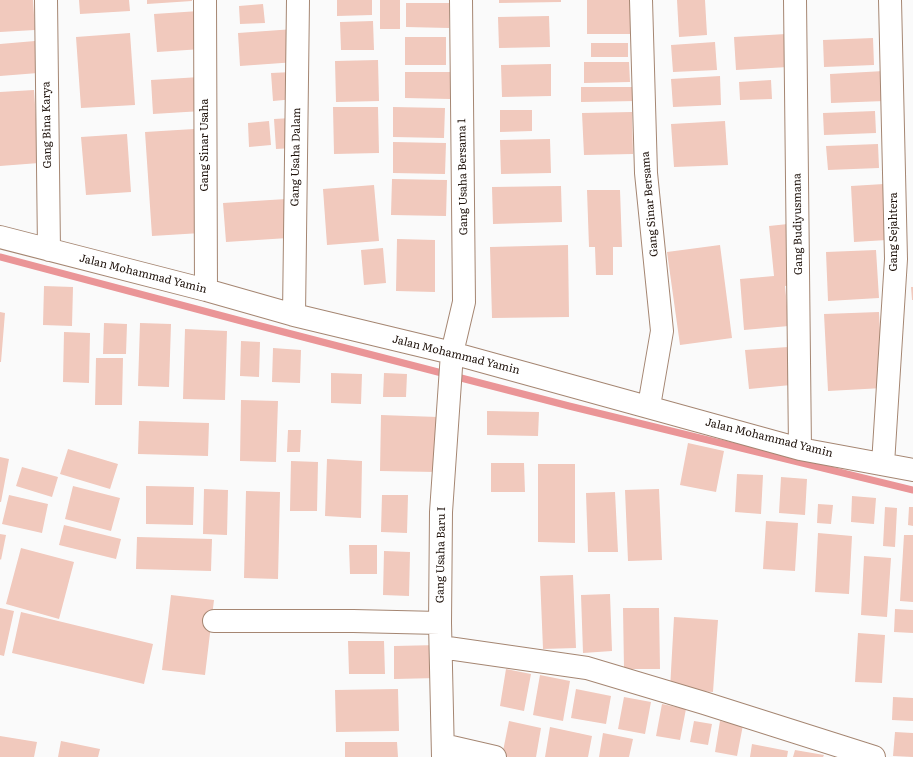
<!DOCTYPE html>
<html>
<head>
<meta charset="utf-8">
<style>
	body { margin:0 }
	canvas { display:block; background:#fafafa }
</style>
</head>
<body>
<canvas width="913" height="757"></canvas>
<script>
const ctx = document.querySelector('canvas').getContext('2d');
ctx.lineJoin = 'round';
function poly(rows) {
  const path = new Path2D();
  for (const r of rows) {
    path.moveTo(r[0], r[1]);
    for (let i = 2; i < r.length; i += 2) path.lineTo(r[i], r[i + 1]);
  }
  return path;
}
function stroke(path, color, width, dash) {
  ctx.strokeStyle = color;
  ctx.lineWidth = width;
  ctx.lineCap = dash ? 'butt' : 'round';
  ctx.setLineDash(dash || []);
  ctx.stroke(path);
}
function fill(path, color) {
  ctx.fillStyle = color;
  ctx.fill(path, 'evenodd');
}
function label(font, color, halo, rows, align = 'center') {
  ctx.font = font + ' Literata,serif';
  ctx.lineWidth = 3.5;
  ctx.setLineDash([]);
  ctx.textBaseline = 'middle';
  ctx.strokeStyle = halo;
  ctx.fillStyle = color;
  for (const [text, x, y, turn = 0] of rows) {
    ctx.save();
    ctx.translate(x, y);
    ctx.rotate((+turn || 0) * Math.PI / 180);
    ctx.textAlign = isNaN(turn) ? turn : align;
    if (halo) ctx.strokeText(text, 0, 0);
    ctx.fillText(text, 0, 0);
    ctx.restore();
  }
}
stroke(poly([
	[0,257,249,323,569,406,913,490]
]), '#ea9597', 7);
fill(poly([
	[0,0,33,0,35,30,0,32],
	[79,0,129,0,130,11,80,14],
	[147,0,192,0,192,1,147,4],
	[337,0,372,0,372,15,337,16],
	[380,0,400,0,400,29,380,29],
	[499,0,561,0,561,2,499,3],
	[587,0,632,0,633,34,587,34],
	[677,0,705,0,707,35,679,37],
	[406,3,449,3,449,28,406,27],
	[263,4,265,23,240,24,239,6],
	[199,11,202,49,157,52,154,14],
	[549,16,550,47,499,48,498,17],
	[373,21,374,50,341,50,340,22],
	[294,29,296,62,240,66,238,33],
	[130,33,135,105,81,108,76,37],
	[786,34,788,67,736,70,734,37],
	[405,37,446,37,446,65,405,65],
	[873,38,874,65,824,67,823,40],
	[35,41,38,73,0,76,0,44],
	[715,42,717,70,673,72,671,45],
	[591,43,628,43,628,57,591,57],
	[378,60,379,101,336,102,335,61],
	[584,62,629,62,630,82,584,83],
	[551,64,551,96,502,97,501,65],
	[884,71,885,101,831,103,830,74],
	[293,72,295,99,273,101,271,73],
	[405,72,450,72,450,99,405,98],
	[720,76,721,105,673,107,671,79],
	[200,77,202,111,153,114,151,80],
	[771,80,772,99,740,100,739,82],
	[581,87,636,87,637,101,581,102],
	[34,90,39,163,0,166,0,92],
	[333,107,378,107,379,153,334,154],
	[393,107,445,108,444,138,393,137],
	[500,110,532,110,532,131,500,132],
	[875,111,876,133,824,135,823,113],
	[632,112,633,154,584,155,582,113],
	[291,118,293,148,276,149,274,119],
	[269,121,271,145,249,147,248,123],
	[725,121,728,165,674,167,671,124],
	[194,129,201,233,152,236,145,132],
	[127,134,131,192,86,195,81,137],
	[550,139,551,173,501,174,500,140],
	[393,142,446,143,445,174,393,173],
	[878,144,879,168,828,170,826,146],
	[392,179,447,180,446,216,391,215],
	[884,184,887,240,854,242,851,186],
	[374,185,379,241,327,245,323,189],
	[561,186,562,222,493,224,492,187],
	[587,190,620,190,622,247,613,247,613,275,596,275,595,247,589,247],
	[286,199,288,238,226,242,223,203],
	[788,224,794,285,785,286,789,326,744,330,740,279,774,276,769,226],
	[397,239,435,240,435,292,396,291],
	[568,245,569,317,492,318,490,247],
	[720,245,732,338,680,345,667,252],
	[383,248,386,283,364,285,361,250],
	[876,250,879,298,828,301,826,252],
	[44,286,73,287,72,326,43,325],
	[911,287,913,287,913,300,912,300],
	[0,312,5,313,1,362,0,362],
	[879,312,883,388,828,391,824,314],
	[104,323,127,324,126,354,103,354],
	[140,323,171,324,169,387,138,386],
	[185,329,227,331,225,400,183,399],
	[64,332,90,333,89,383,63,382],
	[241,341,260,342,259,377,240,376],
	[788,347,791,385,749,389,745,350],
	[273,348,301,350,300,383,272,382],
	[96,358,123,358,122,405,95,405],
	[331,373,362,374,361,404,331,403],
	[384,373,407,374,406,397,383,397],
	[241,400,278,401,276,462,240,461],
	[487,411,539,412,538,436,487,435],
	[381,415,438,417,436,472,380,471],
	[139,421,209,423,208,456,138,454],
	[288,430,301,430,300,452,287,452],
	[688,443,724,451,716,492,680,485],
	[68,449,118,464,110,489,60,474],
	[0,457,9,459,1,502,0,502],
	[327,459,362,461,361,518,325,516],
	[291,461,318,462,317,511,290,511],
	[491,463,524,463,525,492,491,492],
	[538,464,575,464,575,543,538,542],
	[22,467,58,477,52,497,16,486],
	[737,474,763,475,761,514,735,512],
	[781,477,807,479,805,515,779,513],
	[73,486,120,498,111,531,65,519],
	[146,486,194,487,193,525,146,524],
	[204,489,228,490,227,535,203,534],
	[659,489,662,560,628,561,625,490],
	[246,491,280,492,278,579,244,578],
	[615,492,618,552,588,552,586,493],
	[9,495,48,504,42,533,2,524],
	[382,495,408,495,407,533,381,532],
	[852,496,876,498,874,524,851,522],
	[818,504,833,505,831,524,817,523],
	[885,507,897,508,895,547,883,546],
	[909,507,913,507,913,526,908,525],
	[766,521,798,523,795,571,763,569],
	[64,525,121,539,116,559,59,545],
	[818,533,852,536,849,594,815,592],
	[0,534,6,535,1,560,0,559],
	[904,535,913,535,913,602,900,601],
	[137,537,212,539,211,571,136,569],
	[349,545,377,545,377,574,350,574],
	[21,548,74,562,59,619,6,604],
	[384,551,410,552,409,596,383,595],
	[864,556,891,558,887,617,861,615],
	[573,575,576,648,543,649,540,576],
	[610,594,612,651,583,653,581,595],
	[171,595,214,600,205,675,162,670],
	[0,608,14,611,4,656,0,655],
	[623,608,659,608,660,669,624,669],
	[895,609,913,610,913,633,894,632],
	[21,612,153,644,144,684,12,653],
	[674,617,718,620,713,692,670,689],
	[858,633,885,635,882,683,855,682],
	[348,641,384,641,385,674,349,674],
	[438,645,438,678,394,679,394,646],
	[506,669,531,674,524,711,500,706],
	[540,675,570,681,563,721,533,715],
	[398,689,399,731,336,732,335,690],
	[576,689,611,696,606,724,571,718],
	[624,697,651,702,645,734,618,729],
	[893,697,913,698,913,721,892,720],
	[662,704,686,709,680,740,656,736],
	[509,721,541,728,536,757,509,757,502,756],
	[694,721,712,724,708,745,690,742],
	[720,721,743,725,737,756,715,752],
	[550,727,592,736,588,757,545,757],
	[895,732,913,733,913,757,893,756],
	[603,733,633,739,629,757,599,757],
	[0,736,37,742,34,757,0,757],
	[61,741,100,749,98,757,58,757],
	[345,742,397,742,398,757,345,757],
	[752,744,788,751,787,757,750,757],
	[795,750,824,755,823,757,793,757]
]), '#f1c9bd');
const minor = poly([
	[46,0,49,250],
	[205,0,206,290],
	[641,0,646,173,662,331,649,406],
	[795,0,800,449],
	[0,237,206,290,294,315,452,353,800,449,913,470],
	[294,315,298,0],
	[883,464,896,259,890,0],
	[214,621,353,621,440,623],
	[441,647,587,668,704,703,874,757],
	[443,745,495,757],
	[443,757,440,623,441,512,452,353,464,302,461,0]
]);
stroke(minor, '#a58672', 24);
stroke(minor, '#fff', 22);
label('11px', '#1e120b', '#fff', [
	["Gang Bina Karya",47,125,-91],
	["Gang Sinar Usaha",205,145,-90],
	["Gang Usaha Dalam",296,157,-89],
	["Gang Usaha Bersama 1",463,177,-91],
	["Gang Sinar Bersama",650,204,-95],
	["Gang Budiyusmana",798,224,-91],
	["Gang Sejahtera",894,232,-90],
	["Jalan Mohammad Yamin",143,274,14],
	["Jalan Mohammad Yamin",456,355,14],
	["Jalan Mohammad Yamin",769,438,14],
	["Gang Usaha Baru I",441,555,-89]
]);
</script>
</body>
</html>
